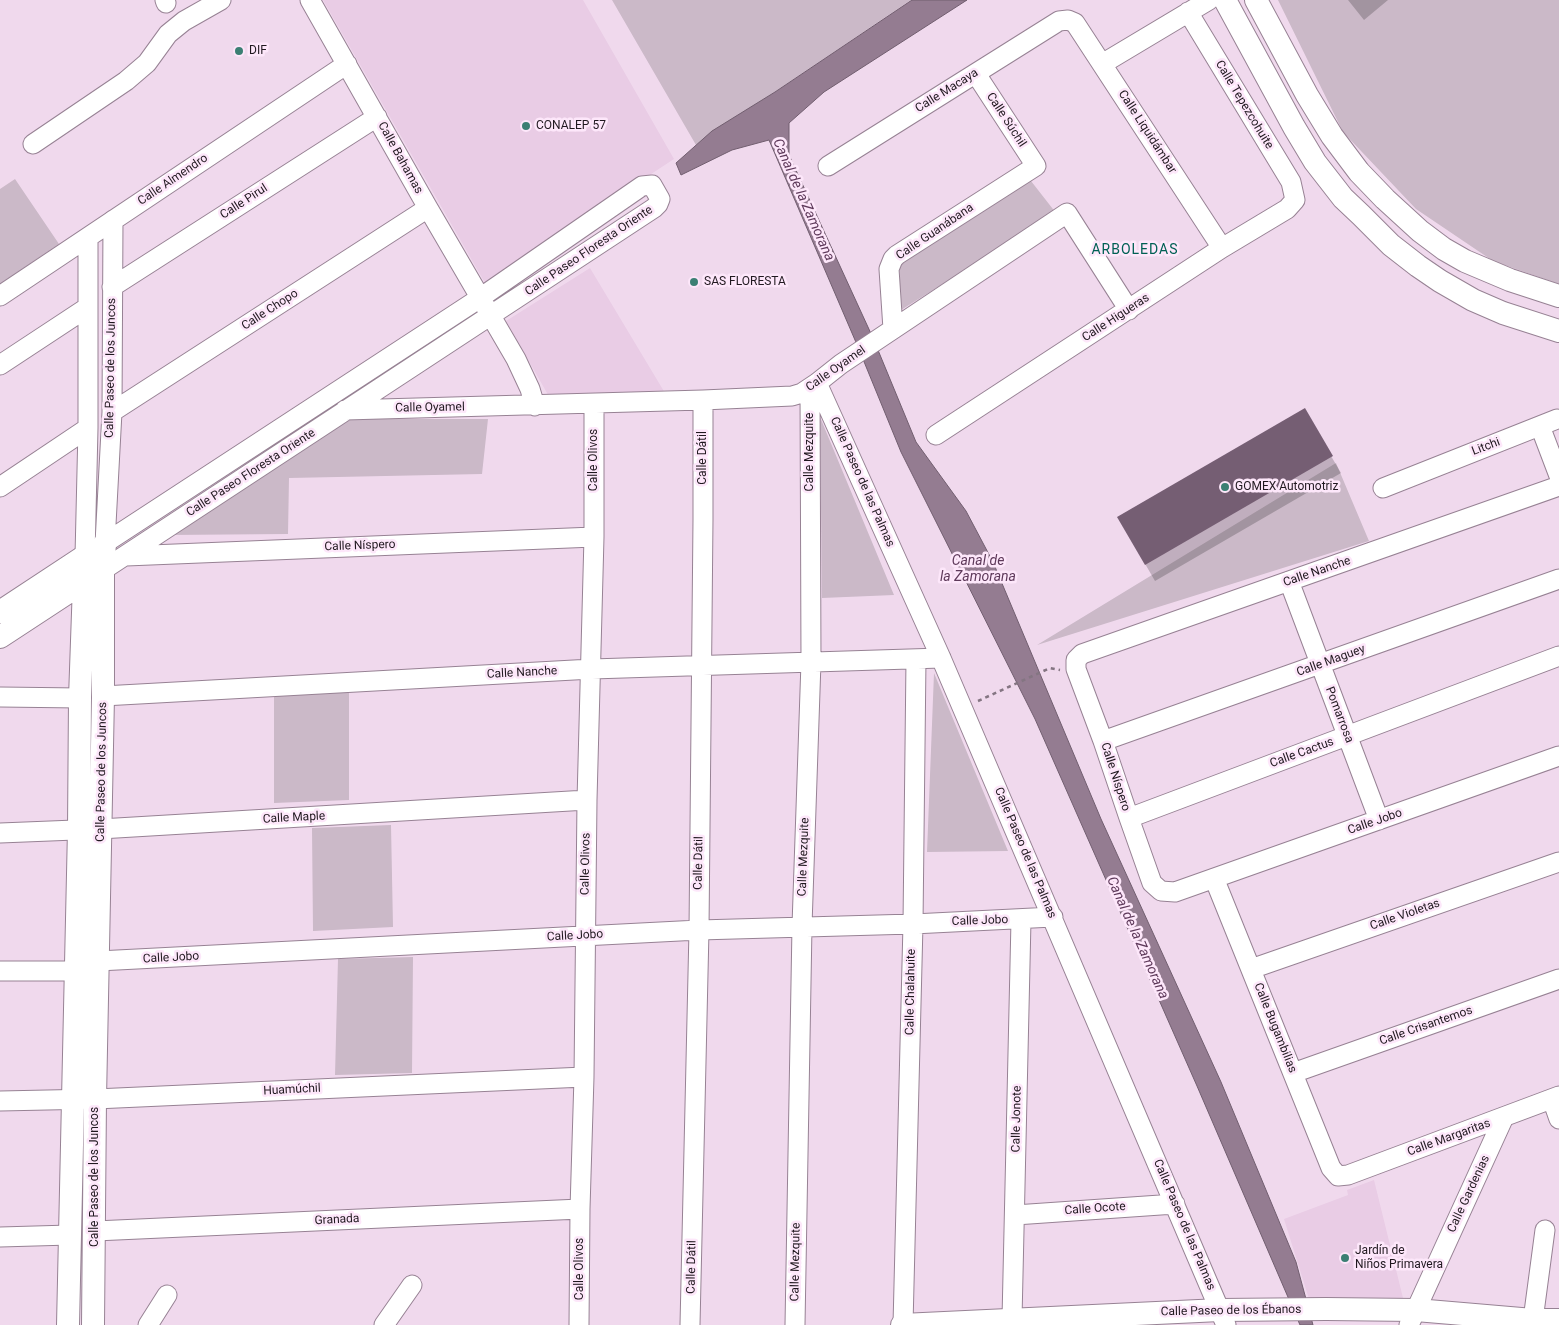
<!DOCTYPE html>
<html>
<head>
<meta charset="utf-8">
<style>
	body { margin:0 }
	canvas { display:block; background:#f0d9ed }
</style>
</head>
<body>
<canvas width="1559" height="1325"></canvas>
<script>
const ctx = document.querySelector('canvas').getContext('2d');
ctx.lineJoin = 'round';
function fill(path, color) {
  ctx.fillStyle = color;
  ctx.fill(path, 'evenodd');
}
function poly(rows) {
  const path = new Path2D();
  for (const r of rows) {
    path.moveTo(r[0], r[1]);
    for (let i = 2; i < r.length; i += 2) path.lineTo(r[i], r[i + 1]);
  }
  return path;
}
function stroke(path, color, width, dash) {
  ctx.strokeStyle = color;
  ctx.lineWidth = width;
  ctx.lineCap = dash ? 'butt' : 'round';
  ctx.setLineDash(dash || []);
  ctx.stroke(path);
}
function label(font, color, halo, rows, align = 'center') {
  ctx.font = font + ' Roboto,sans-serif';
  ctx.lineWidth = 5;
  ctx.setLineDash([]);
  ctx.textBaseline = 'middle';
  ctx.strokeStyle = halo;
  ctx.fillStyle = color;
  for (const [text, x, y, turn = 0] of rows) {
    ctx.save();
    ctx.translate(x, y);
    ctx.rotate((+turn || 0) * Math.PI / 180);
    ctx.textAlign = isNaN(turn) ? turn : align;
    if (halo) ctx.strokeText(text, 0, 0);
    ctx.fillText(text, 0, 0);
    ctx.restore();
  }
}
fill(poly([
	[323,0,583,0,674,159,485,283],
	[590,268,665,393,551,400,506,321],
	[1374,1180,1403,1298,1309,1299,1284,1219,1348,1195,1347,1190]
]), '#e9cce5');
fill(poly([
	[612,0,911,0,696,145],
	[1278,0,1559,0,1559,284,1493,261,1416,209,1343,132],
	[15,179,59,244,0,284,0,189],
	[1031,181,1056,213,901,310,899,261],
	[820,417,894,595,822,598],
	[346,419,488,419,482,474,289,478,288,534,166,535],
	[1336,463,1369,541,1037,645],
	[934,673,1008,851,927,852],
	[349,691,349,800,274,803,274,694],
	[391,825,393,927,313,931,312,828],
	[413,957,412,1073,335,1075,338,959]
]), '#cbb9c8');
const water = poly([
	[912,0,967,0,824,92,789,123,789,155,873,338,916,442,966,511,993,562,1101,819,1221,1082,1296,1262,1313,1325,1300,1325,1197,1086,1035,719,901,452,858,347,769,140,732,150,681,175,676,163,712,131,775,92,912,0]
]);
fill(water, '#947c91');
stroke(water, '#715e6f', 1);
fill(poly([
	[1348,0,1388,0,1364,20],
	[1304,410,1341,473,1155,581,1118,517]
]), '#0003');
fill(poly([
	[1305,408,1333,456,1145,565,1117,517]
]), '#755e73');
const minor = poly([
	[165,0,166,3],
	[310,0,428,208,516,359,530,389,535,406],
	[1102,64,1209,0],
	[33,144,126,81,147,63,168,34,184,21,221,0],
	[828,166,1059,21,1068,20,1075,23,1222,248],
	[112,287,377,117],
	[0,296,347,64],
	[893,329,889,269,893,259,897,255,1036,166,976,74],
	[0,365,88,307],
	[817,383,941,658,1226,1325],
	[345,410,703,400,792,396,802,393,817,383,841,364,1067,213,1129,310],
	[112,412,428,208],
	[1540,426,1559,476],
	[936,435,1222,248,1287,209,1295,200,1291,182,1188,12],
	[1559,486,1082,654,1076,660,1076,669,1103,741,1129,818,1152,883,1161,891,1175,892,1559,756],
	[0,487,88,428],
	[1383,488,1557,419],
	[105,543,112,412,113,220],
	[85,556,88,428,88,237],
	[126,556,594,537],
	[103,570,654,208,658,204,660,199,652,185,642,186,480,298,105,543],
	[1289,581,1379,820],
	[103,696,592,669,941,658],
	[0,697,80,698],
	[1103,741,1559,579],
	[1129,818,1559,656],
	[0,833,100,829,587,800],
	[1214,878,1331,1168,1338,1176,1348,1175,1559,1096],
	[98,961,699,930,913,924,1053,917],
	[1251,969,1559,862],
	[0,971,76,971],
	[1293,1073,1559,979],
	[1552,1099,1559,1119],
	[0,1101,95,1099,584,1077],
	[1015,1215,1175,1204],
	[95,1231,580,1209],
	[0,1237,70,1235],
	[1012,1319,1021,920],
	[1533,1320,1545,1230],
	[148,1325,167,1295],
	[384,1325,412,1285],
	[579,1325,580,1209,584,1077,587,800,594,537,594,404],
	[690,1325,699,930,703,519,703,400],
	[795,1325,802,926,811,662,810,389],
	[903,1325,913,924,916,659],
	[1409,1325,1504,1117]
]);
const major = poly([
	[1225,0,1294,127,1315,162,1343,198,1361,215,1391,245,1418,266,1440,281,1473,300,1503,313,1559,331],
	[1256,0,1307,95,1332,136,1359,172,1385,199,1420,231,1444,249,1465,261,1510,280,1559,296],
	[0,612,94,550],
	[0,637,93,576],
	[68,1325,79,829,80,698,85,556],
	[93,1325,95,1099,103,696,103,570,105,543],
	[902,1325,1220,1310,1326,1309,1416,1310,1533,1320,1559,1320]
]);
stroke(minor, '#978294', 21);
stroke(major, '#978294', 24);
stroke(poly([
	[978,701,1050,668,1060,670]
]), '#847582', 2.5, [4, 4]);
stroke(minor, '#fff', 19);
stroke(major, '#fff', 22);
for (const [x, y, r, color] of [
	[239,51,5,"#3b7f73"],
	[526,126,5,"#3b7f73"],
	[694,282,5,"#3b7f73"],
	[1225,487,5,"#3b7f73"],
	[1345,1258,5,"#3b7f73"]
]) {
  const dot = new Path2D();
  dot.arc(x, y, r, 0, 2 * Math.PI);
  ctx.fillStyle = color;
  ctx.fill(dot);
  stroke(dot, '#fde7fa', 2);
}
label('12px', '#20181f', '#fde7fa', [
	["DIF",249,51],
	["CONALEP 57",536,126],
	["SAS FLORESTA",704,282],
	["GOMEX Automotriz",1235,487],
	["Jardín de",1355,1251],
	["Niños Primavera",1355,1265]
], 'left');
label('12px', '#20181f', '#fde7fa', [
	["Calle Macaya",947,91,-32],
	["Calle Tepezcohuite",1244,105,59],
	["Calle Súchil",1006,120,57],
	["Calle Liquidámbar",1147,132,57],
	["Calle Bahamas",400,158,61],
	["Calle Almendro",173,180,-34],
	["Calle Pirul",244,202,-33],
	["Calle Guanábana",935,232,-34],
	["Calle Paseo Floresta Oriente",589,251,-34],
	["Calle Chopo",270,310,-33],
	["Calle Higueras",1116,318,-33],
	["Calle Paseo de los Juncos",111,368,-89],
	["Calle Oyamel",836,369,-35],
	["Calle Oyamel",430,408,-1],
	["Litchi",1486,447,-21],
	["Calle Mezquite",810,452,-90],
	["Calle Dátil",703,458,-90],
	["Calle Olivos",594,460,-90],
	["Calle Paseo Floresta Oriente",251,473,-33],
	["Calle Paseo de las Palmas",862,482,66],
	["Calle Níspero",360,546,-2],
	["Calle Nanche",1317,572,-19],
	["Calle Maguey",1331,661,-20],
	["Calle Nanche",522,673,-3],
	["Pomarrosa",1339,715,69],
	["Calle Cactus",1302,753,-20],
	["Calle Paseo de los Juncos",102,772,-89],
	["Calle Níspero",1115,777,72],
	["Calle Maple",294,818,-3],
	["Calle Jobo",1375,822,-19],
	["Calle Paseo de las Palmas",1025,853,67],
	["Calle Mezquite",804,857,-88],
	["Calle Dátil",699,863,-89],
	["Calle Olivos",586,864,-89],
	["Calle Violetas",1405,915,-19],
	["Calle Jobo",980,921,-2],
	["Calle Jobo",575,936,-3],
	["Calle Jobo",171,958,-3],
	["Calle Chalahuite",911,992,-89],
	["Calle Crisantemos",1426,1026,-19],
	["Calle Bugambilias",1275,1028,68],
	["Huamúchil",292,1090,-3],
	["Calle Jonote",1017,1119,-89],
	["Calle Margaritas",1449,1138,-20],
	["Calle Paseo de los Juncos",95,1177,-90],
	["Calle Gardenias",1469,1194,-65],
	["Calle Ocote",1095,1209,-4],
	["Granada",337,1220,-3],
	["Calle Paseo de las Palmas",1184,1225,67],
	["Calle Mezquite",796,1262,-89],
	["Calle Dátil",692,1267,-89],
	["Calle Olivos",580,1269,-90],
	["Calle Paseo de los Ébanos",1231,1311,-1]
]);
label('italic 14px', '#5e395a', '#fde7fa', [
	["Canal de la Zamorana",803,200,66],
	["Canal de",978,561],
	["la Zamorana",978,577],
	["Canal de la Zamorana",1137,938,66]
]);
ctx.letterSpacing = '1px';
label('14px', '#006054', '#fde7fa', [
	["ARBOLEDAS",1135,250]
]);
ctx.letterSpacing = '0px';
</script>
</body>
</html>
